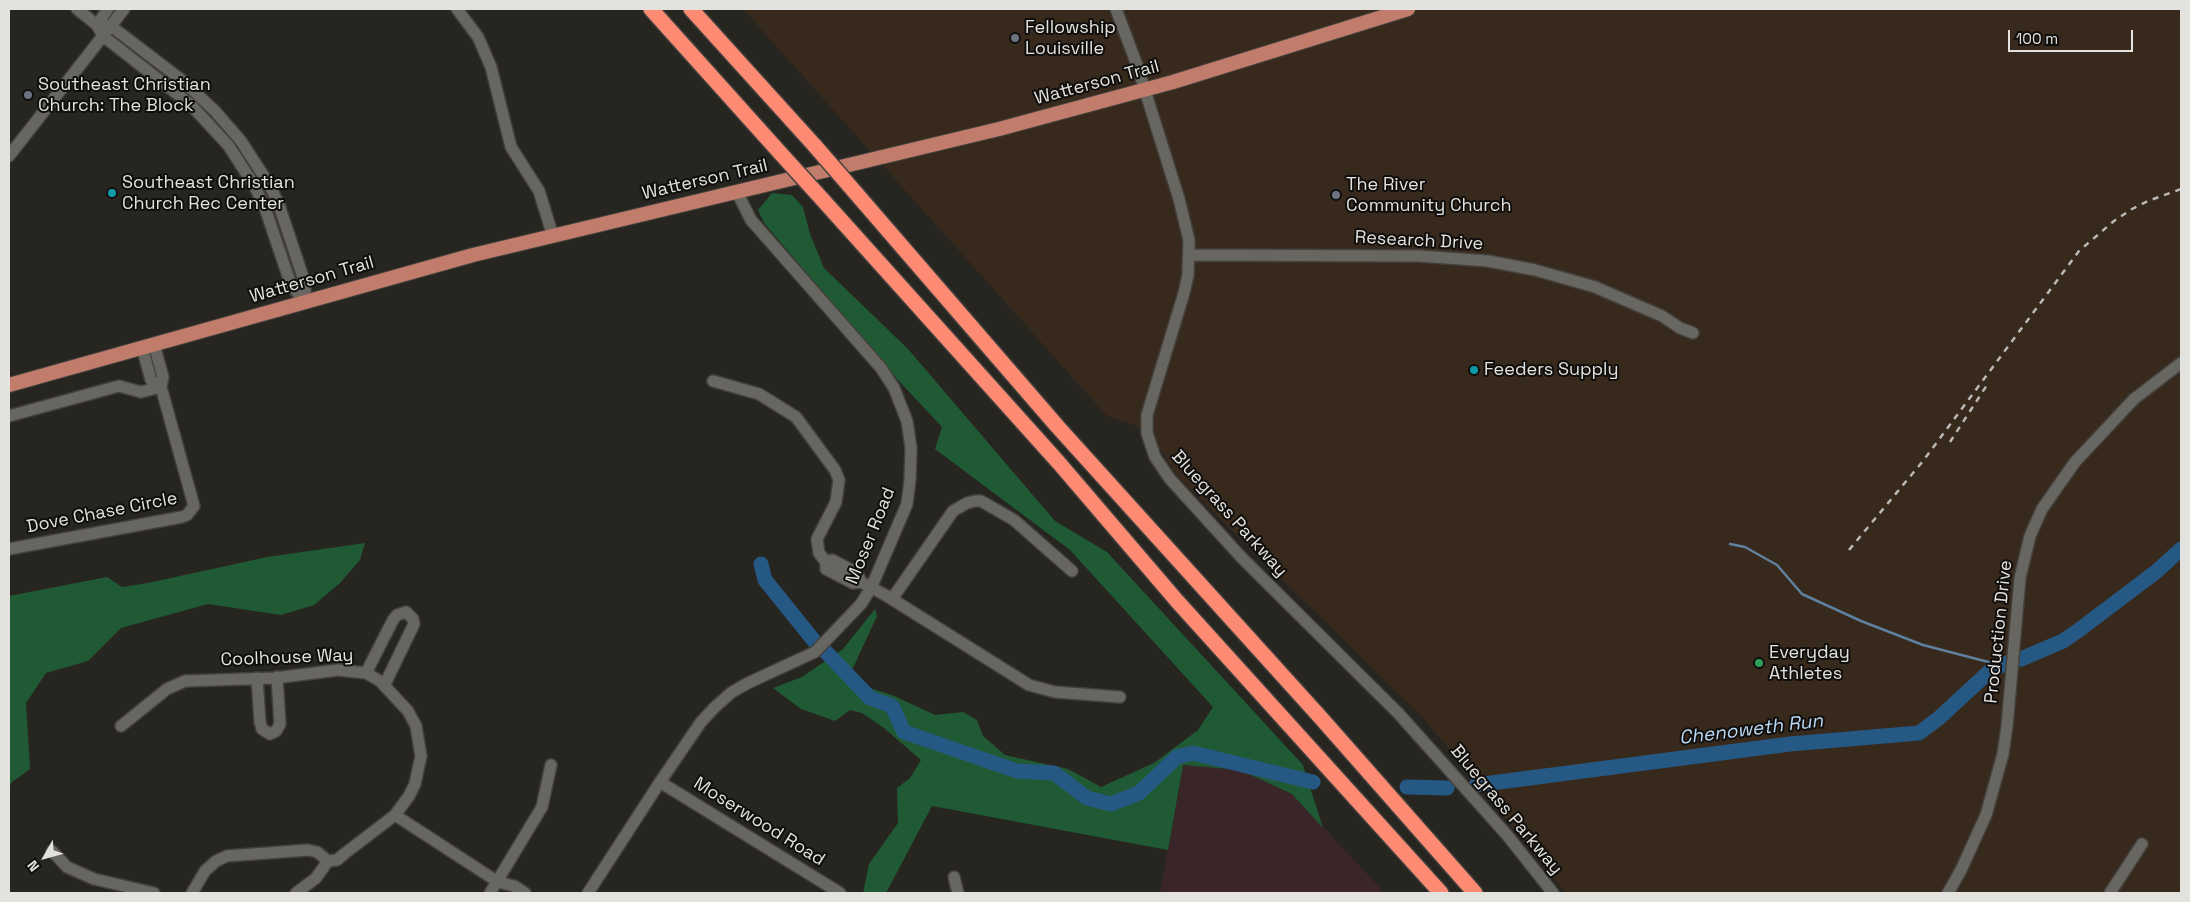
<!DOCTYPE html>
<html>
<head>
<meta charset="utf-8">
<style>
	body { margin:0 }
	#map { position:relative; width:2190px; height:902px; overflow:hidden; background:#272520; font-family:"Space Grotesk",sans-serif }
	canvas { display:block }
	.frame { position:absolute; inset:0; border:10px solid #e3e2df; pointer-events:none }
	.north { position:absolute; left:20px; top:832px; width:50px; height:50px; -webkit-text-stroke:4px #0f0e0c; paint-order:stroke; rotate:232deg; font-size:14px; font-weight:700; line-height:20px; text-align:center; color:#e3e2df }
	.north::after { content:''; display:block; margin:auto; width:18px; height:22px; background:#e3e2df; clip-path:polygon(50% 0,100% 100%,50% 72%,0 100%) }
	.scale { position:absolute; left:2008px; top:30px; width:125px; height:22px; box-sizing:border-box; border:2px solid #e3e2df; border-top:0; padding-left:6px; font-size:15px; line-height:18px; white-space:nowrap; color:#e3e2df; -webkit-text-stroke:4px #0f0e0c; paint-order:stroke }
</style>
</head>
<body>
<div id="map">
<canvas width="2190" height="902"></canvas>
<div class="frame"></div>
<div class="north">N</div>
<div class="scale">100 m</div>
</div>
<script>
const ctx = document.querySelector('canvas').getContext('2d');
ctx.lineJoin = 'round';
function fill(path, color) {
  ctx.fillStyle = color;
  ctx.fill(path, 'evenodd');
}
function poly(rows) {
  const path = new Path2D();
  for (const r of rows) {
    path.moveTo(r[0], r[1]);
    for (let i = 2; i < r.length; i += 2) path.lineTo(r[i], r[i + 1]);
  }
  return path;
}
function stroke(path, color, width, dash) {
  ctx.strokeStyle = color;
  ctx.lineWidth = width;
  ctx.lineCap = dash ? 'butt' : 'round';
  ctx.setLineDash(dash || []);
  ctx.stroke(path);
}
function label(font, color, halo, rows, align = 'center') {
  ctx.font = font + ' "Space Grotesk",sans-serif';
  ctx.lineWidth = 4;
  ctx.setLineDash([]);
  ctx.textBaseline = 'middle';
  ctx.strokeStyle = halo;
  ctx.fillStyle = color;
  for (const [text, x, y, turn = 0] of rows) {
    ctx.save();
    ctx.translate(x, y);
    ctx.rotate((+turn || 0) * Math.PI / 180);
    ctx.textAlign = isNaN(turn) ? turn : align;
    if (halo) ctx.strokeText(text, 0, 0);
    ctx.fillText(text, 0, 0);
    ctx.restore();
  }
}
fill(poly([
	[1183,765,1240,770,1292,794,1385,893,1160,893]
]), '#3a2629');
fill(poly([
	[743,9,2181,9,2181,893,1566,893,1425,720,1178,477,1148,430,1107,416]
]), '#38291d');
fill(poly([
	[772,193,792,195,803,207,810,234,824,268,908,349,1055,521,1107,552,1303,765,1323,828,1292,794,1240,770,1183,765,1168,850,932,806,886,893,863,893,869,864,898,823,897,788,910,778,921,760,884,728,862,713,850,710,835,721,801,709,773,688,802,677,843,649,875,609,877,616,852,670,866,687,892,695,935,715,963,712,977,720,983,736,1005,755,1068,769,1101,787,1154,763,1198,730,1213,707,1070,550,935,449,942,427,899,381,764,223,758,210],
	[365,543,360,560,340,583,314,605,281,615,208,604,121,628,88,661,46,673,26,703,30,769,12,782,9,787,9,596,107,577,122,587,148,583,267,557]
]), '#205a35');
stroke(poly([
	[1730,544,1745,547,1777,565,1802,594,1861,621,1923,645,2000,665]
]), '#5f819f', 2.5);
stroke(poly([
	[761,564,765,580,815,642],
	[826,652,870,698,892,706,904,732,1017,771,1054,773,1087,798,1111,804,1139,793,1177,757,1193,753,1313,782],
	[2021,659,2063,641,2079,630,2157,571,2181,549],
	[1476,785,1790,744,1919,733,1939,718,1991,670,2007,663],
	[1407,787,1447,788]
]), '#265884', 15);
const minor = poly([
	[77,9,97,25,103,36,190,104,228,145,254,185,265,208,291,285,305,302],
	[457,9,478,37,491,67,511,147,539,191,553,236],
	[1116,9,1137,65,1179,199,1189,240,1188,275,1184,293,1147,415,1147,433,1155,457,1170,479,1242,558,1399,714,1507,835,1553,893],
	[97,25,111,26,183,81,215,111,241,141,270,186,279,205,305,283,305,302],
	[97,25,108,9],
	[9,156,124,9],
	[1189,255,1419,256,1488,261,1535,270,1595,287,1662,316,1680,328,1693,333],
	[142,347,151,380,161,387,163,377,154,344],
	[713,381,759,394,796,417,835,470,839,480,836,502,817,539,819,553,826,562,826,569,853,583,861,582,887,596,1029,685,1055,692,1120,697],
	[9,416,119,386,141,392,161,387,194,506,187,515,182,517,9,549],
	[826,562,832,560,857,573,861,582],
	[892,599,953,511,967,503,975,501,981,501,1014,520,1072,571],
	[366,673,393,620,397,615,406,612,413,619,414,624,385,684],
	[257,678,260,722,262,729,270,734,276,731,280,724,277,677],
	[121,726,167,689,185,681,275,678,338,670,366,673,380,681,408,711,416,726,421,756,415,784,409,796,395,815,344,854,337,860,328,861,317,852,308,850,227,856,216,861,205,871,192,893],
	[660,782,840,893],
	[395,815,498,882,514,886,525,893],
	[52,851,67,867,94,879,154,893],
	[954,877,958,893],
	[296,893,316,878,328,861],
	[490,893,542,807,551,765],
	[588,893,660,782,701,722,715,707,732,692,748,683,815,652,861,604,871,588,907,504,910,480,911,448,907,421,894,388,881,368,751,220,737,192],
	[1948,893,1961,870,1986,815,2003,754,2007,726,2020,578,2030,536,2042,509,2075,462,2134,399,2181,363],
	[2110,893,2142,844]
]);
const major = poly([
	[9,385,473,255,999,129,1173,82,1408,9]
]);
const highway = poly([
	[651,9,782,155],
	[691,9,815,146],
	[854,191,1057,426,1321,718,1475,893],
	[822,199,1059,463,1177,601,1441,893]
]);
stroke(minor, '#43413d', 14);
stroke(major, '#43413d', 16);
stroke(highway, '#43413d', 18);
stroke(minor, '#686660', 11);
stroke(major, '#c17c6b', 14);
stroke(highway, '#fd8b73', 15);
stroke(poly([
	[1950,442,1987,385],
	[1849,550,1923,461,2079,251,2114,221,2132,209,2148,201,2181,189]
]), '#bab9b6', 2.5, [6, 6]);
const highwayBridge = poly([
	[815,146,854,191],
	[782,155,822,199]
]);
stroke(highwayBridge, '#43413d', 18, []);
stroke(highwayBridge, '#fd8b73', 15);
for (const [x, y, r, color] of [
	[1015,38,5,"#6b7280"],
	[28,95,5,"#6b7280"],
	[112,193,5,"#0f9aa8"],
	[1336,195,5,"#6b7280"],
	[1474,370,5,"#0f9aa8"],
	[1759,663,5,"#2e9e5b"]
]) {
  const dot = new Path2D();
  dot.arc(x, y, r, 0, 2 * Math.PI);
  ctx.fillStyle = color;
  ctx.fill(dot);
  stroke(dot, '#0f0e0c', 2);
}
label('18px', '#e3e2df', '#0f0e0c', [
	["Fellowship",1025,28],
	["Louisville",1025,49],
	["Southeast Christian",38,85],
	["Church: The Block",38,106],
	["Southeast Christian",122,183],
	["Church Rec Center",122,204],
	["The River",1346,185],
	["Community Church",1346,206],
	["Feeders Supply",1484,370],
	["Everyday",1769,653],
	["Athletes",1769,674]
], 'left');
label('18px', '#e3e2df', '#0f0e0c', [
	["Watterson Trail",1097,83,-15],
	["Watterson Trail",705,180,-13],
	["Research Drive",1419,241,3],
	["Watterson Trail",312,280,-16],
	["Dove Chase Circle",102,513,-11],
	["Bluegrass Parkway",1229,514,48],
	["Moser Road",871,536,-68],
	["Production Drive",1999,632,-84],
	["Coolhouse Way",287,658,-2],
	["Bluegrass Parkway",1506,810,50],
	["Moserwood Road",759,822,32]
]);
label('italic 19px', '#bdd9f4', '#0f0e0c', [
	["Chenoweth Run",1751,730,-7]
]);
</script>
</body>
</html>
